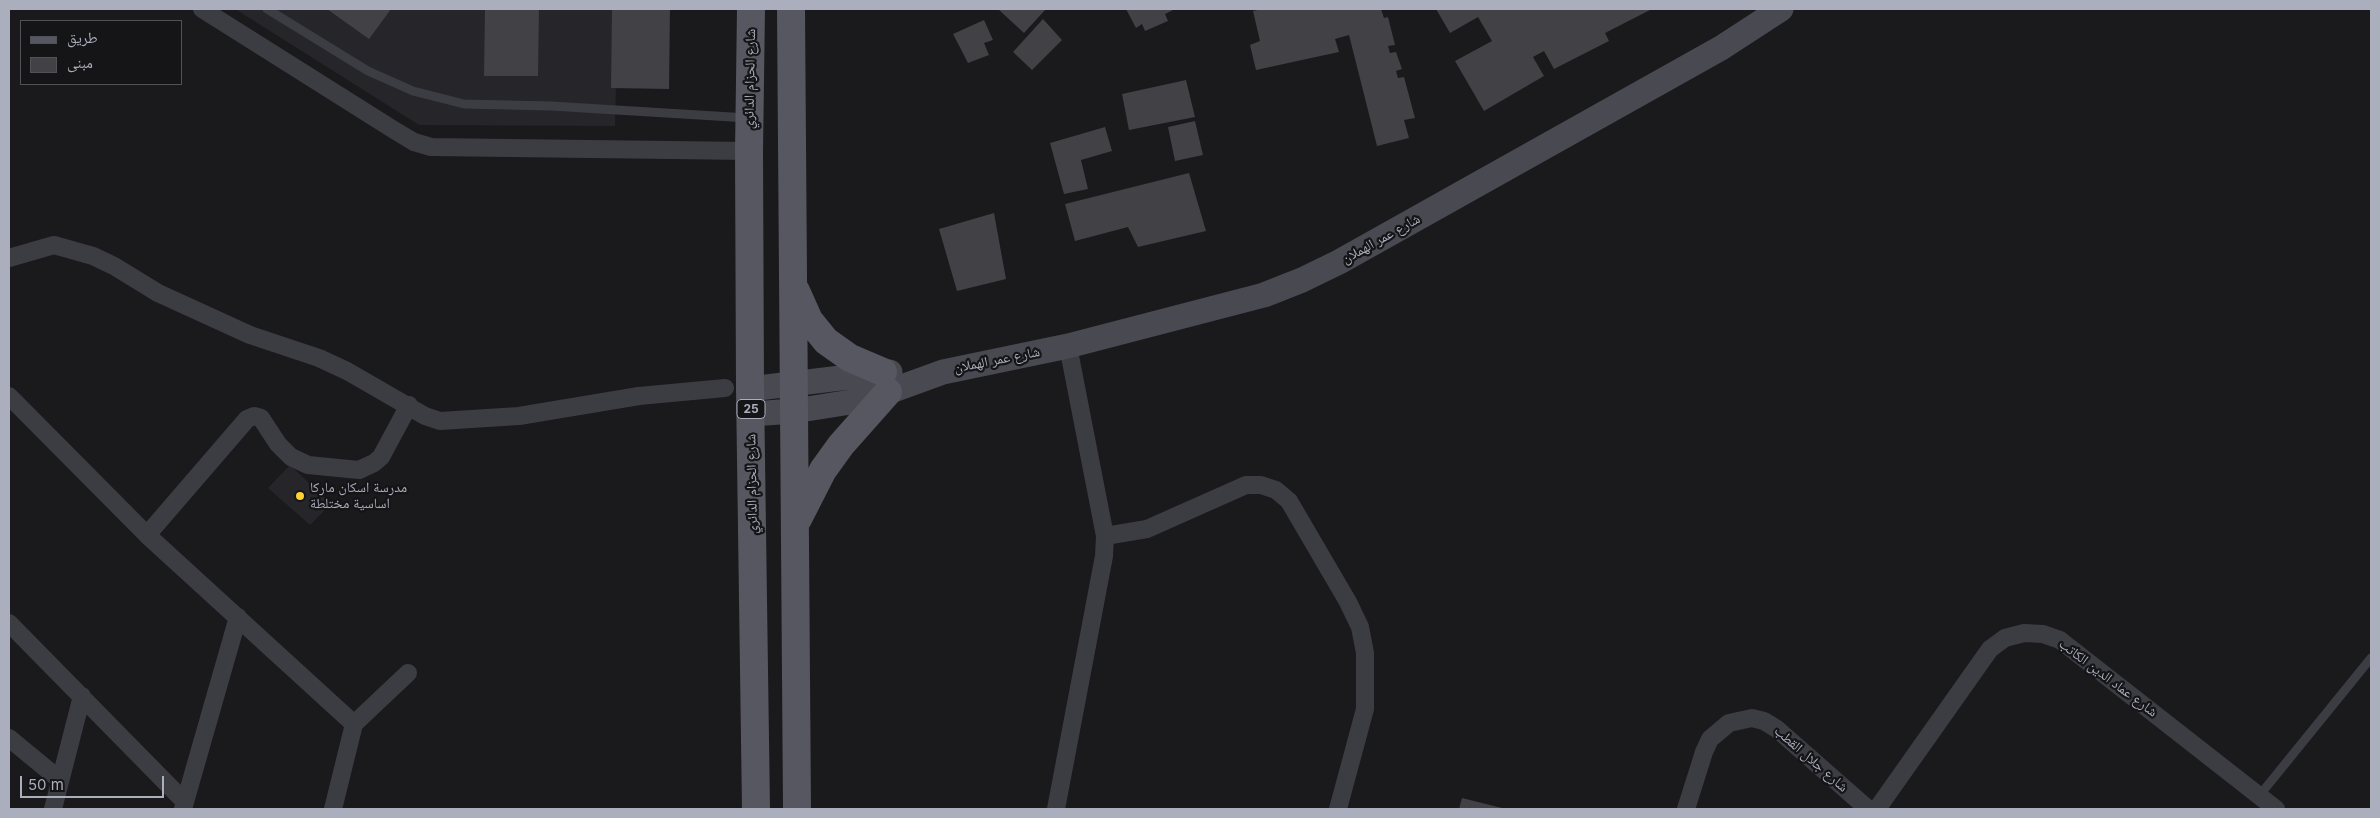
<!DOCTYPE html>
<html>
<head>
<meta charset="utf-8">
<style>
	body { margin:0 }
	#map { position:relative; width:2380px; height:818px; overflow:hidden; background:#1a191c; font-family:Inter,"Noto Naskh Arabic",sans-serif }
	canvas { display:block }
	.frame { position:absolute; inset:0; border:10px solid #abaebc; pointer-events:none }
	.legend { position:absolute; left:20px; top:20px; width:162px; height:65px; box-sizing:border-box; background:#151417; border:1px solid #515259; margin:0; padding:6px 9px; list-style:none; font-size:15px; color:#abaebc }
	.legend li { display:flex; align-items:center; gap:10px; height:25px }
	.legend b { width:25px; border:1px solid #515259 }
	.scale { position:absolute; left:20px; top:776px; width:144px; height:22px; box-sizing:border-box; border:2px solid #abaebc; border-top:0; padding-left:6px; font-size:15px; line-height:18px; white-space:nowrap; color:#abaebc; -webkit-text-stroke:4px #151417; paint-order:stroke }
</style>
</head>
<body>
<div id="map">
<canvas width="2380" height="818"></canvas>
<div class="frame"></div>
<ul class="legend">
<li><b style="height:6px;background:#565760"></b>طريق</li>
<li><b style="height:14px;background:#414146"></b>مبنى</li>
</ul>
<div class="scale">50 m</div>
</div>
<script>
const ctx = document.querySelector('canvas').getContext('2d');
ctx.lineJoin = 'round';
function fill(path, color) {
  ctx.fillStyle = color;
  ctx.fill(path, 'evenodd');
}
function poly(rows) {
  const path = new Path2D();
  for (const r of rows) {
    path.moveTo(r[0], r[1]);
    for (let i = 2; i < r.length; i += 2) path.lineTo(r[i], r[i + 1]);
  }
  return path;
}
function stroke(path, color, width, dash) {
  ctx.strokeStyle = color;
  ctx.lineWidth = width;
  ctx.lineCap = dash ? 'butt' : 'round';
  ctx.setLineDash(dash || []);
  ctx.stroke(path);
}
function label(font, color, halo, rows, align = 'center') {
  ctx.font = font + ' Inter,"Noto Naskh Arabic",sans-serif';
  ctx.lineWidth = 4.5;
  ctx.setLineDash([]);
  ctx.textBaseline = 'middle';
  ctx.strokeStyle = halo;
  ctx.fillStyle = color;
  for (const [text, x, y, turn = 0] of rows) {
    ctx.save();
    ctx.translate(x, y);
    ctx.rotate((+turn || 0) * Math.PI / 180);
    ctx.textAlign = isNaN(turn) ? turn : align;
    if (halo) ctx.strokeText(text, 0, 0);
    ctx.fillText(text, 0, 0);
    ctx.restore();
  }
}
fill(poly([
	[235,9,618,9,615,126,419,125],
	[290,465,331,504,310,525,268,488]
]), '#262529');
fill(poly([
	[327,9,391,9,369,39],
	[485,9,539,9,538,76,484,76],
	[612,9,670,9,669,89,611,88],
	[998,9,1046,9,1024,33],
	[1126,9,1175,9,1165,14,1168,21,1145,31,1142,24,1136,28],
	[1262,9,1381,9,1384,18,1388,17,1395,45,1388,46,1390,53,1396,52,1402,69,1396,71,1398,78,1404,77,1415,118,1404,120,1409,138,1377,146,1349,35,1335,39,1339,52,1256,70,1250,45,1260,41,1253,11],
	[1436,9,1652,9,1605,33,1609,41,1554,69,1544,51,1533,57,1544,76,1484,111,1455,61,1492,41,1478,17,1450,33],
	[1043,19,1062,40,1032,70,1013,52],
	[984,20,993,40,984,43,989,55,968,63,953,34],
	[1186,80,1195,117,1129,130,1122,94],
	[1195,121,1203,155,1175,161,1168,127],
	[1105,127,1112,151,1081,160,1088,189,1064,194,1050,143],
	[1189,173,1206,231,1138,247,1128,227,1075,241,1065,204],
	[994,213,1006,279,957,291,939,229],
	[1462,798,1506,809,1459,809]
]), '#414146');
stroke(poly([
	[267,9,368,71,413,91,464,104,551,106,748,118],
	[2259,796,2371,658]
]), '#3c3c43', 9);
stroke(poly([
	[202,9,394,130,414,142,431,147,749,151],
	[9,258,54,245,93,256,114,266,158,293,250,335,319,358,347,371,425,416,440,421,519,416,639,396,725,388],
	[9,396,147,535,354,724],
	[147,535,247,419,254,416,261,418,278,444,291,457,308,465,359,470,374,463,381,457,409,405],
	[1105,536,1147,529,1246,485,1261,485,1276,490,1289,501,1348,602,1360,627,1365,653,1365,709,1338,809],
	[9,623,185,802],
	[9,738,60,780],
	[53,809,82,696],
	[183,809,238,617],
	[333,809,354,724,408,673],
	[1056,809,1104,556,1105,536,1068,346],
	[1686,809,1704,752,1710,739,1729,723,1752,718,1764,721,1777,729,1868,809],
	[1877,809,1990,649,2005,638,2024,633,2043,634,2060,640,2276,809]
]), '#3c3c43', 18);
stroke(poly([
	[750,389,890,372],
	[752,414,794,411,857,401,888,392,943,372,1068,346,1264,295,1302,280,1339,262,1721,48,1781,9]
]), '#484951', 25);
stroke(poly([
	[751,9,749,151,750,389,756,809],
	[791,9,797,809],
	[796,291,809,320,826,341,850,358,883,372],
	[798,519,823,470,841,445,888,392]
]), '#565760', 28);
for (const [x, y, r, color] of [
	[300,496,5,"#fbd133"]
]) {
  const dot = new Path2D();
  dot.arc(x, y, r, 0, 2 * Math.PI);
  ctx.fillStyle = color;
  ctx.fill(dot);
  stroke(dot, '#151417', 2);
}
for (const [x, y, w] of [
	[751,409,28]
]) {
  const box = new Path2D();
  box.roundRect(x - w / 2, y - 9.5, w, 19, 4);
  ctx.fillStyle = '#151417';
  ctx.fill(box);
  stroke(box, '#abaebc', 1);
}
label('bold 12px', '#abaebc', null, [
	["25",751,409]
]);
label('14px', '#abaebc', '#151417', [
	["شارع الحزام الدائري",750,79,-89],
	["شارع عمر الهملان",1381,239,-29],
	["شارع عمر الهملان",997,360,-11],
	["شارع الحزام الدائري",752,484,-91],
	["شارع عماد الدين الكاتب",2108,678,37],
	["شارع جلال القطب",1811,759,41]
]);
label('14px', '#abaebc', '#151417', [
	["مدرسة اسكان ماركا",310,488],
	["اساسية مختلطة",310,504]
], 'left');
</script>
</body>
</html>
